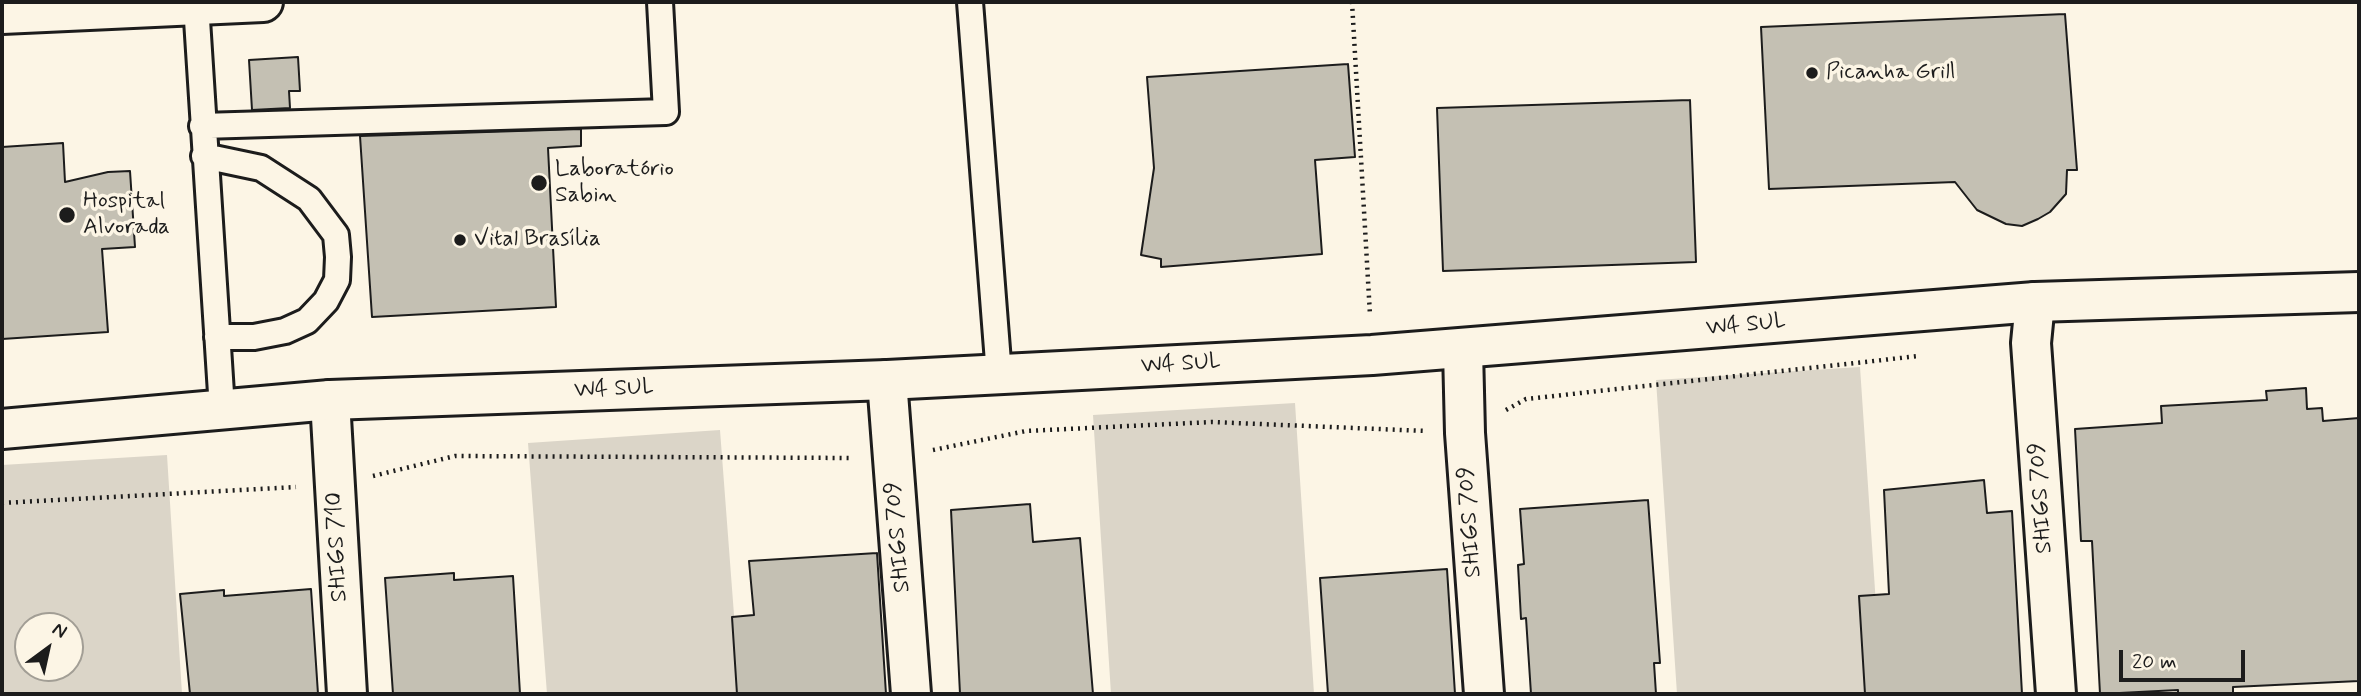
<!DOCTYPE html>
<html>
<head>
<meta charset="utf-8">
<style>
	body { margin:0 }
	#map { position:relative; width:2361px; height:696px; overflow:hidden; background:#fcf5e5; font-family:Mynerve,sans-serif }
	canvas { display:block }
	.frame { position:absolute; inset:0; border:4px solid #1c1c1c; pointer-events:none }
	.north { position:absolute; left:14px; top:612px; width:70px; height:70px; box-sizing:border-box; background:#fcf5e5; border:2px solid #a29e95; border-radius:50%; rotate:33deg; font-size:19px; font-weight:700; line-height:28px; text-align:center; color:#1c1c1c }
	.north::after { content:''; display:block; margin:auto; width:24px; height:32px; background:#1c1c1c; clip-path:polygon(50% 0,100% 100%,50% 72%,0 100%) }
	.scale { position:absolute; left:2119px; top:650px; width:126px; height:32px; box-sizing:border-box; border:4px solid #1c1c1c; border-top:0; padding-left:9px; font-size:21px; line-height:24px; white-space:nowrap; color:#1c1c1c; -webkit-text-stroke:5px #fcf5e5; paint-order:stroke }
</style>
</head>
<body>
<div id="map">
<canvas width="2361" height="696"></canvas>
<div class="frame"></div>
<div class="north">N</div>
<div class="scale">20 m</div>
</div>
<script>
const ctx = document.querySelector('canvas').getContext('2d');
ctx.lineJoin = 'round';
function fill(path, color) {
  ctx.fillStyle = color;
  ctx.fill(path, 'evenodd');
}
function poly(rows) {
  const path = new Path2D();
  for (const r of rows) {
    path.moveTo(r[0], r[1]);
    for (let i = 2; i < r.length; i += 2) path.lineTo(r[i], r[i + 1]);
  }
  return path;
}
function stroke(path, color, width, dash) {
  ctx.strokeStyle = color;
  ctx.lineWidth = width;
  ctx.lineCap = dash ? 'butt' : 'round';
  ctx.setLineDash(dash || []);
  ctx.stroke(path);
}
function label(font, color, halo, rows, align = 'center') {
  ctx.font = font + ' Mynerve,sans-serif';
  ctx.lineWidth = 7;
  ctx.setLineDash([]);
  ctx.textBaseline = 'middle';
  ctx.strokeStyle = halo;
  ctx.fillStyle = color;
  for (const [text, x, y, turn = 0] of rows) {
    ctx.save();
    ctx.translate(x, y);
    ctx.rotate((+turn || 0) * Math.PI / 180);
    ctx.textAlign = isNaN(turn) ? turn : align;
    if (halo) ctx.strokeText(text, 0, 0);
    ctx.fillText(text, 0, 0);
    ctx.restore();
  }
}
fill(poly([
	[1860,367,1882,694,1677,694,1656,380],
	[1295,403,1314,694,1111,694,1093,415],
	[720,430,740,694,547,694,528,443],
	[167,455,182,694,2,694,2,465],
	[28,626,70,626,70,668,28,668]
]), '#dbd5c8');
const building = poly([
	[2065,14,2077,170,2067,170,2066,194,2050,212,2038,219,2022,226,2006,224,1977,210,1955,182,1769,189,1761,27,2065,14],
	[298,57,300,91,289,91,290,108,252,110,249,60,298,57],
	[1348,64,1355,157,1315,160,1322,254,1161,267,1161,259,1141,255,1154,168,1147,77,1348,64],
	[1690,100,1696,262,1443,271,1437,108,1690,100],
	[581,129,581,146,548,148,556,307,372,317,360,136,581,129],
	[63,143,65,182,108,172,130,171,135,247,102,249,108,332,2,339,2,147,63,143],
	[2306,388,2307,409,2322,408,2323,421,2359,418,2359,681,2233,687,2233,693,2178,694,2178,690,2100,694,2092,541,2081,541,2075,429,2162,423,2161,406,2267,400,2266,391,2306,388],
	[1984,480,1987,513,2012,511,2022,694,1865,694,1859,596,1889,594,1884,490,1984,480],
	[1648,500,1660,663,1654,663,1656,694,1531,694,1526,618,1521,619,1518,565,1524,564,1520,509,1648,500],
	[1030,504,1033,542,1080,538,1093,694,960,694,951,510,1030,504],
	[877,553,886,694,737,694,732,617,754,615,749,561,877,553],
	[1447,569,1455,694,1328,694,1320,578,1447,569],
	[454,573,454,580,513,576,520,694,393,694,385,578,454,573],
	[311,589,318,694,190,694,180,594,224,590,224,596,311,589]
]);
fill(building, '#c4c0b3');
stroke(building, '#1c1c1c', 2);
const service = poly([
	[970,2,999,375],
	[196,4,222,409],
	[202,126,666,112,660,2],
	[204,156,261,168,309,199,336,235,338,257,337,280,326,301,307,321,285,331,254,337,217,337]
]);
const minor = poly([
	[2035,302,2031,343,2056,694],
	[1463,350,1465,433,1484,694],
	[887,380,911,694],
	[330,400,347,694]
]);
const secondary = poly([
	[2,14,263,2],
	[2,429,330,400,887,380,1372,355,2035,302,2359,292]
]);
stroke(service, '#1c1c1c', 30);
stroke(minor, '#1c1c1c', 44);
stroke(secondary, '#1c1c1c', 44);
stroke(poly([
	[1352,2,1370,315],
	[1506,410,1526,399,1919,356],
	[933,450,1026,431,1212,422,1426,431],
	[373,476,455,456,852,458],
	[2,503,296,487]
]), '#1c1c1c', 4.5, [2, 5]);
stroke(service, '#fcf5e5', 24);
stroke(minor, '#fcf5e5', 38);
stroke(secondary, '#fcf5e5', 38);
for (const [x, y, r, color] of [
	[1812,73,7,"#1c1c1c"],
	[539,183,9,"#1c1c1c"],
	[67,215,9,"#1c1c1c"],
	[460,240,7,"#1c1c1c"]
]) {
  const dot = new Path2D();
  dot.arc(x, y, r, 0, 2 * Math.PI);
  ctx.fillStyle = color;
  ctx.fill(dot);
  stroke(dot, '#fcf5e5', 2.5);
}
label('23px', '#1c1c1c', '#fcf5e5', [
	["Picanha Grill",1826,73],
	["Laboratório",555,170],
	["Sabin",555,196],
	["Hospital",83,202],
	["Alvorada",83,228],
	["Vital Brasília",474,240]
], 'left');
label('23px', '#1c1c1c', '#fcf5e5', [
	["W4 SUL",1746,326,-5],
	["W4 SUL",1181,365,-3],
	["W4 SUL",614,390,-2],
	["SHIGS 709",2042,498,-94],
	["SHIGS 709",1471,522,-94],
	["SHIGS 709",899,537,-95],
	["SHIGS 710",338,547,-93]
]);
</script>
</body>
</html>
